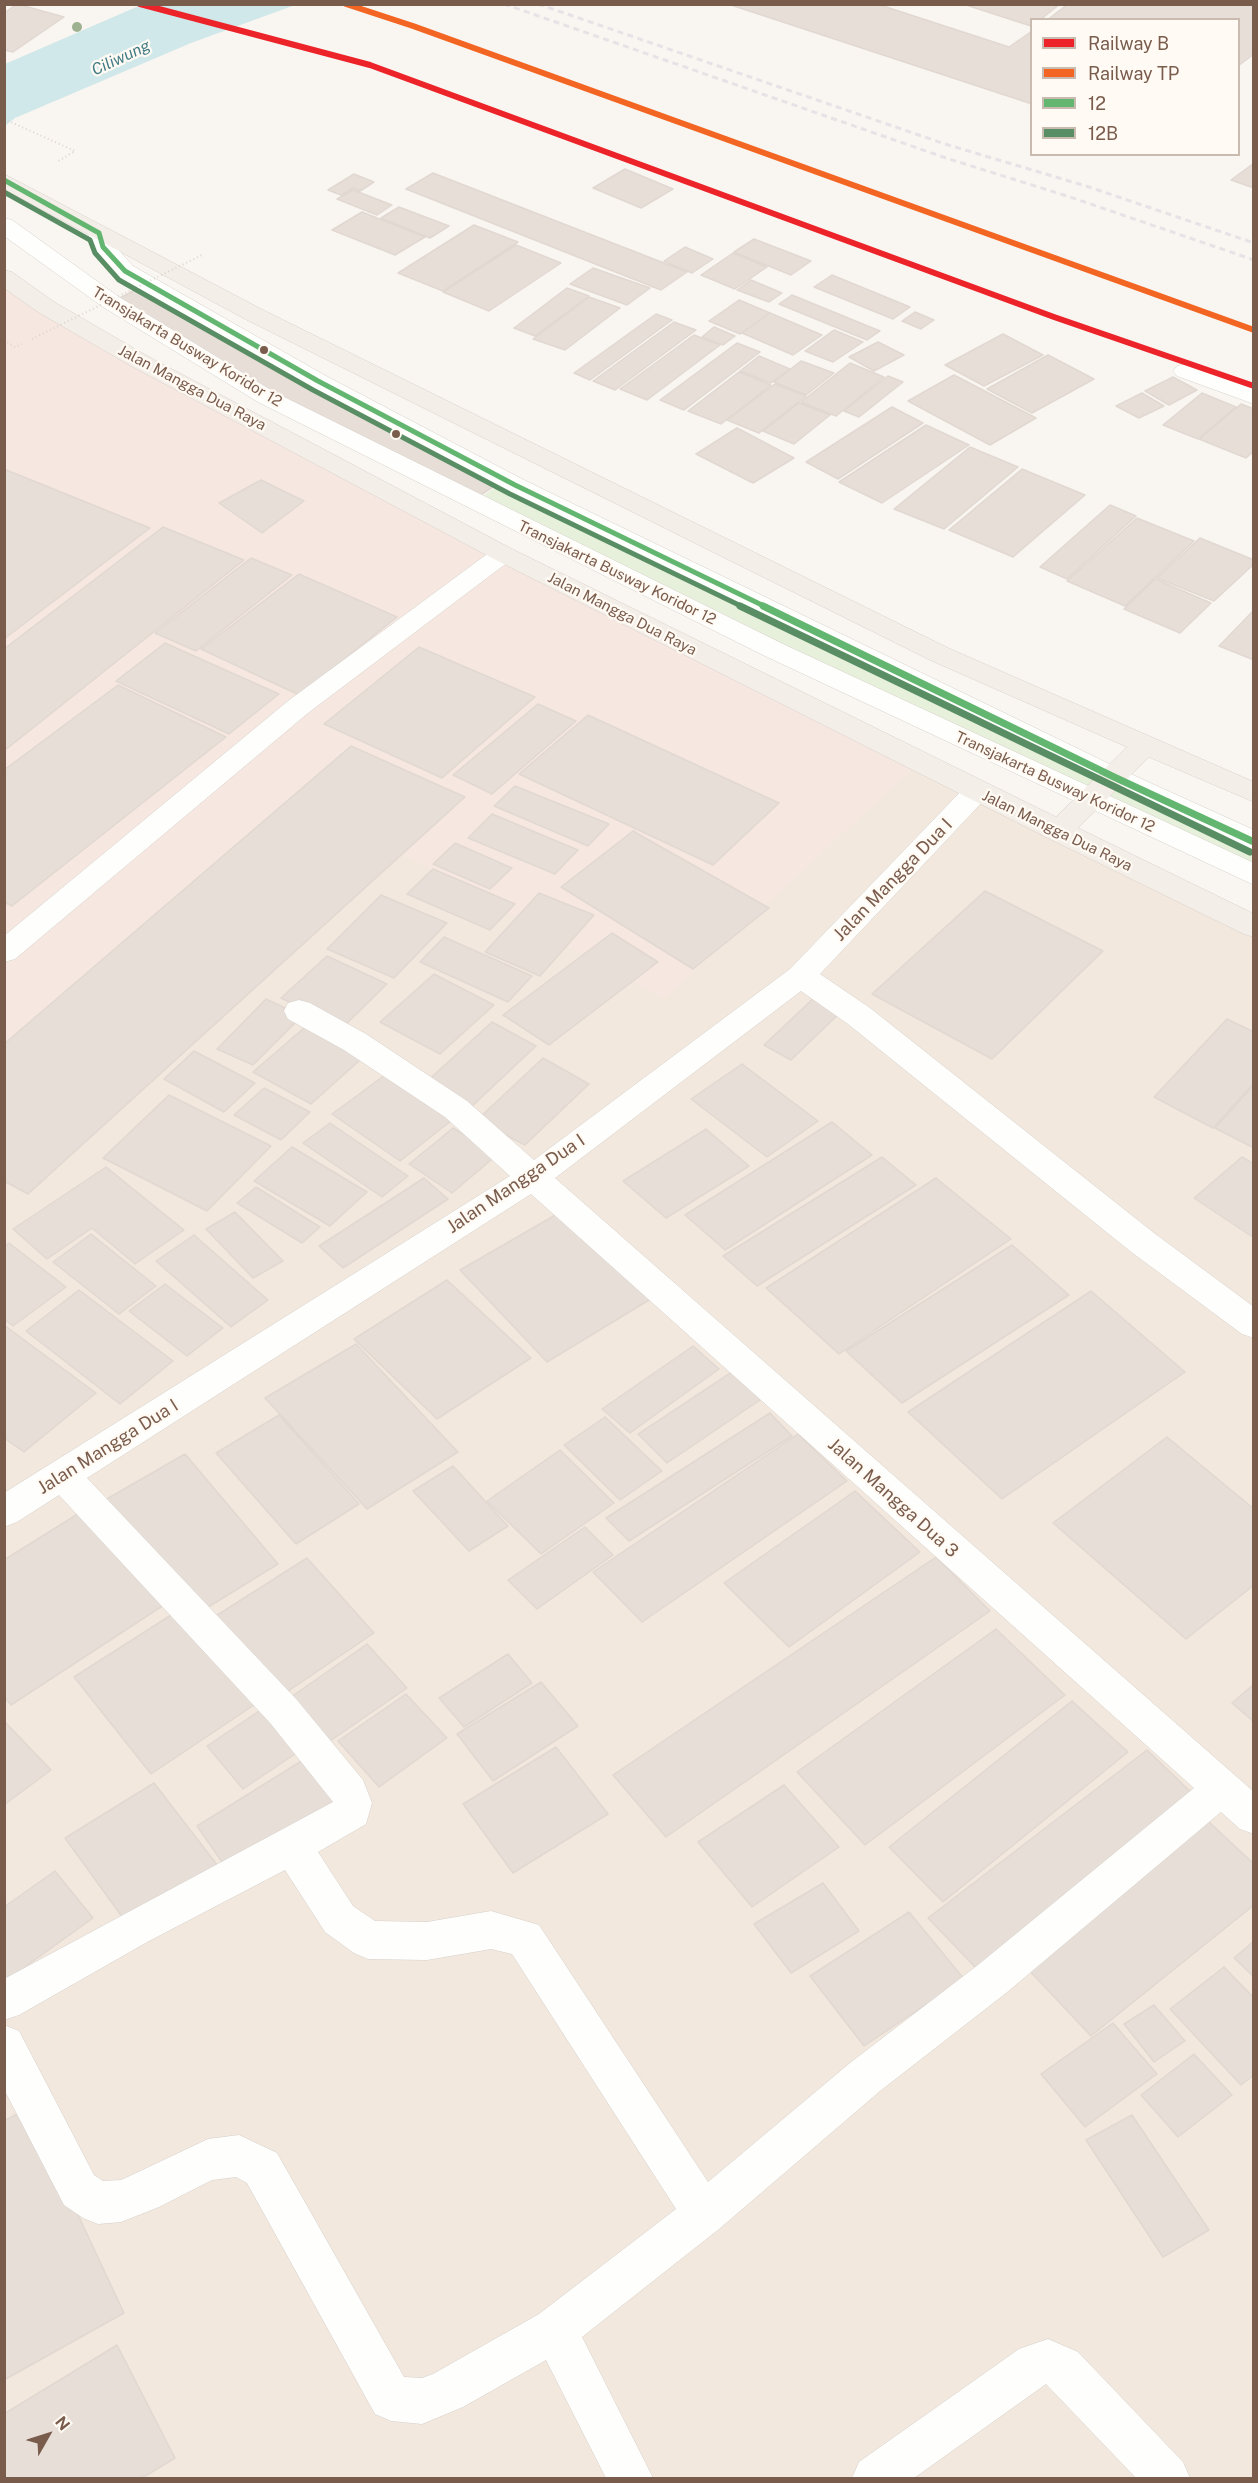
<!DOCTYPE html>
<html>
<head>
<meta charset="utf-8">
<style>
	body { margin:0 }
	#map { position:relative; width:1258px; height:2483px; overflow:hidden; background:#f9f5f0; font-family:"Public Sans",sans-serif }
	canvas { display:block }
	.frame { position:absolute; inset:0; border:6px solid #7a5c4d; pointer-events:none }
	.legend { position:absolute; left:1030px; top:18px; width:210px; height:138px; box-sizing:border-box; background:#fffaf3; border:2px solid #cabbb1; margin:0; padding:8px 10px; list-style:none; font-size:18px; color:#7a5c4d }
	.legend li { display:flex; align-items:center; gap:12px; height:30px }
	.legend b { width:30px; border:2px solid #cabbb1 }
	.north { position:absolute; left:18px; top:2405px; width:60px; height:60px; -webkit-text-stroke:4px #fffaf3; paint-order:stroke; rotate:51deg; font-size:16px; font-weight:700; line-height:24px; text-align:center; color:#7a5c4d }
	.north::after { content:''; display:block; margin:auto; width:21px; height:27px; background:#7a5c4d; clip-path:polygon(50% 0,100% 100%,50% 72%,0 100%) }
</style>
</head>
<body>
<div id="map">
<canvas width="1258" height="2483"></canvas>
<div class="frame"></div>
<ul class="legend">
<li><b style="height:8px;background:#ec2329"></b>Railway B</li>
<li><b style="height:8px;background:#f26522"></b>Railway TP</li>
<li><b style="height:8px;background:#63b670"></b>12</li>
<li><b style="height:8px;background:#598e64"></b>12B</li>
</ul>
<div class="north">N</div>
</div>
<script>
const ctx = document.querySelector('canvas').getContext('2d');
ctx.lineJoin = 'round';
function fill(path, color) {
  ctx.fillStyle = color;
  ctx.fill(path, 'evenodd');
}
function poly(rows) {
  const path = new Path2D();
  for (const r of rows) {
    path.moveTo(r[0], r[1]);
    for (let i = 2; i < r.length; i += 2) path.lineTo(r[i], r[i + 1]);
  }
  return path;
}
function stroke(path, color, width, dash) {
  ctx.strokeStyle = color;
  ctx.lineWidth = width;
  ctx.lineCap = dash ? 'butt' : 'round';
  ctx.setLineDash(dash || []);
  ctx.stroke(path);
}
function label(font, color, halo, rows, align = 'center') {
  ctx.font = font + ' "Public Sans",sans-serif';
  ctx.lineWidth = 4.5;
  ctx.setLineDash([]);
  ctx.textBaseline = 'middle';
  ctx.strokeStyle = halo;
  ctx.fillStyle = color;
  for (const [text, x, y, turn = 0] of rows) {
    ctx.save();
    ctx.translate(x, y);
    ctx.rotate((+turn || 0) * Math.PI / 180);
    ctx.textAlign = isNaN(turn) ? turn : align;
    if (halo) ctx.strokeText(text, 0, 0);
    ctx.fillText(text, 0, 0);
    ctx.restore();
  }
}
fill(poly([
	[919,763,1253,925,1253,2478,5,2478,4,1162,371,835]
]), '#f2e8de');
fill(poly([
	[4,275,141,362,919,763,664,999,371,836,5,1162]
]), '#f6e8e1');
fill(poly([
	[505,481,1253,842,1253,876,474,502]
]), '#e7f0db');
fill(poly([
	[141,5,295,5,191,43,15,118,5,126,5,64]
]), '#d0e8ea');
const building = poly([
	[17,4,64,17,13,52,4,50,4,13,17,4],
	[728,4,877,4,1009,47,1032,31,1032,104,728,4],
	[963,4,1060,4,1040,20,1032,20,1031,26,963,4],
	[1068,4,1254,4,1254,54,1238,66,1238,20,1047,20,1068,4],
	[1254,163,1254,188,1231,180,1254,163],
	[625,169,673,189,641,208,593,188,625,169],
	[433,173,687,272,661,290,406,189,433,173],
	[354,174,374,182,360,191,353,188,341,195,328,190,354,174],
	[353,190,392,205,377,215,337,199,353,190],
	[399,207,449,226,430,238,381,218,399,207],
	[362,212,425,237,395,255,332,230,362,212],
	[474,225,518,242,443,291,398,273,474,225],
	[754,239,811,261,791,275,734,252,754,239],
	[516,245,561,263,489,311,443,292,516,245],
	[685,247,713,259,692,273,664,261,685,247],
	[733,253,767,267,735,289,701,275,733,253],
	[593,268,650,288,627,305,570,284,593,268],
	[832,275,910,307,893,319,814,287,832,275],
	[751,280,782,293,769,302,737,290,751,280],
	[143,286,502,481,473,500,278,400,112,302,143,286],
	[567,288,589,296,535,336,514,328,567,288],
	[792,295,880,331,867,340,779,304,792,295],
	[589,297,620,308,565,350,533,339,589,297],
	[739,300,770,313,740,334,709,321,739,300],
	[915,312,934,320,921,329,902,321,915,312],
	[770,313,822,335,793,355,742,333,770,313],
	[656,314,672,320,590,380,574,373,656,314],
	[674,322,696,330,615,390,593,381,674,322],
	[714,327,735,336,723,345,702,337,714,327],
	[834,330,863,342,833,362,805,351,834,330],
	[1003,334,1043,355,984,386,945,365,1003,334],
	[694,335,720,345,647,400,620,389,694,335],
	[878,342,904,355,874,371,849,357,878,342],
	[737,343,760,352,684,410,660,400,737,343],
	[1048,355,1094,379,1032,413,987,389,1048,355],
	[759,356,790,369,771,383,740,371,759,356],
	[801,361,834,373,806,395,774,382,801,361],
	[850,363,884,377,836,416,801,402,850,363],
	[739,372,771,385,721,424,688,411,739,372],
	[954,375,1036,418,990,445,908,401,954,375],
	[888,376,903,382,859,417,844,411,888,376],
	[1173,377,1197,390,1169,405,1145,391,1173,377],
	[775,384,806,396,759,433,727,420,775,384],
	[1142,393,1164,406,1139,418,1116,406,1142,393],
	[1202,393,1236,407,1198,439,1163,425,1202,393],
	[799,403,830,415,794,444,763,431,799,403],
	[1241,404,1254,409,1254,451,1246,458,1199,439,1241,404],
	[892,407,923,423,838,479,806,462,892,407],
	[926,425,969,445,882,503,839,482,926,425],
	[737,428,794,458,753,483,696,454,737,428],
	[970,447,1018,467,944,529,894,509,970,447],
	[4,469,150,528,4,639,4,469],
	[1022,469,1085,495,1013,557,949,530,1022,469],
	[261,480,304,501,262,533,219,503,261,480],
	[1110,505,1136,516,1067,579,1040,567,1110,505],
	[1137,518,1194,541,1125,606,1067,581,1137,518],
	[163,527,244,560,4,751,4,649,163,527],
	[1200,538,1254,560,1254,564,1214,601,1157,578,1200,538],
	[251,558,292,575,196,651,155,633,251,558],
	[299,574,397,617,299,695,201,649,299,574],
	[1155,579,1211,603,1180,633,1124,609,1155,579],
	[1254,610,1254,660,1219,646,1254,610],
	[165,643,279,694,229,734,116,681,165,643],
	[419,647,535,697,442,778,324,724,419,647],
	[118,685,226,737,12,906,4,902,4,770,118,685],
	[538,704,576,721,492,794,453,775,538,704],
	[588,715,779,803,713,865,519,774,588,715],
	[351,746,465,797,28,1194,4,1181,4,1044,351,746],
	[515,786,609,824,588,846,494,806,515,786],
	[492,814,578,850,555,874,468,838,492,814],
	[633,831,769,908,693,969,561,887,633,831],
	[455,843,512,868,490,889,433,864,455,843],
	[433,869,515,904,490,930,407,894,433,869],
	[985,891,1103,951,992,1059,872,994,985,891],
	[539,893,594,915,540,976,485,952,539,893],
	[381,895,447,923,394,978,327,949,381,895],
	[612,933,658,962,549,1045,503,1015,612,933],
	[444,937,532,976,508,1002,420,962,444,937],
	[327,956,387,984,342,1028,281,998,327,956],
	[434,974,494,1005,440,1054,380,1022,434,974],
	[819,993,845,1008,791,1060,764,1045,819,993],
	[266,999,302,1016,253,1065,217,1049,266,999],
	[1227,1019,1254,1032,1254,1083,1213,1128,1154,1097,1227,1019],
	[312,1021,369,1052,311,1104,253,1072,312,1021],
	[492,1022,536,1046,469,1109,424,1084,492,1022],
	[194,1051,255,1083,224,1112,164,1079,194,1051],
	[543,1058,589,1084,525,1145,477,1120,543,1058],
	[742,1064,818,1121,767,1157,691,1099,742,1064],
	[389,1072,456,1117,400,1161,332,1114,389,1072],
	[1254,1085,1254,1148,1215,1128,1254,1085],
	[264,1088,310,1112,281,1140,234,1115,264,1088],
	[169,1095,271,1146,207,1211,103,1158,169,1095],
	[832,1122,872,1155,725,1250,685,1215,832,1122],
	[330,1123,408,1176,382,1197,303,1143,330,1123],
	[453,1128,497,1155,452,1193,409,1164,453,1128],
	[706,1129,749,1166,666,1218,623,1181,706,1129],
	[292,1147,367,1192,330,1226,254,1181,292,1147],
	[882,1157,916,1185,757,1286,723,1256,882,1157],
	[1242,1157,1254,1164,1254,1238,1194,1198,1242,1157],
	[106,1167,184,1230,135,1264,92,1228,47,1259,13,1229,106,1167],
	[424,1178,448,1199,343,1268,319,1246,424,1178],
	[936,1178,1011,1239,839,1354,766,1288,936,1178],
	[256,1187,320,1227,302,1243,237,1203,256,1187],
	[564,1210,654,1297,547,1362,460,1270,564,1210],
	[235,1212,283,1261,253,1278,206,1229,235,1212],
	[91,1234,156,1286,119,1314,53,1262,91,1234],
	[194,1235,268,1300,231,1327,156,1261,194,1235],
	[9,1243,66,1287,13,1326,4,1319,4,1247,9,1243],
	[1012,1245,1069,1295,902,1403,846,1351,1012,1245],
	[447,1280,531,1358,437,1419,354,1339,447,1280],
	[165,1284,223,1328,187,1356,129,1311,165,1284],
	[79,1290,173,1361,120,1404,26,1331,79,1290],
	[1091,1291,1185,1372,1002,1499,908,1412,1091,1291],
	[4,1325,96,1393,24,1452,4,1438,4,1325],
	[356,1344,458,1452,367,1509,265,1398,356,1344],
	[693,1346,719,1369,630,1433,602,1409,693,1346],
	[733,1371,763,1398,667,1463,638,1434,733,1371],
	[770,1413,792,1436,629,1541,606,1518,770,1413],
	[279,1415,359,1504,296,1544,216,1453,279,1415],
	[605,1417,662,1471,620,1500,564,1445,605,1417],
	[798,1434,847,1481,642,1622,593,1572,798,1434],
	[1167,1437,1254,1509,1254,1585,1186,1639,1053,1523,1167,1437],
	[560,1450,614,1503,541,1554,487,1501,560,1450],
	[185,1454,278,1564,197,1614,105,1500,185,1454],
	[453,1466,508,1526,469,1551,413,1491,453,1466],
	[855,1491,920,1552,789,1647,724,1583,855,1491],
	[89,1507,170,1601,11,1705,4,1697,4,1560,89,1507],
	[585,1527,613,1555,537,1609,508,1580,585,1527],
	[936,1557,990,1611,666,1837,613,1775,936,1557],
	[307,1558,374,1633,275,1700,208,1621,307,1558],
	[182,1608,260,1701,151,1774,74,1677,182,1608],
	[996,1629,1065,1695,865,1845,797,1772,996,1629],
	[367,1644,407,1688,330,1741,291,1697,367,1644],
	[508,1654,532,1683,464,1727,439,1698,508,1654],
	[541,1682,578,1726,493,1781,457,1734,541,1682],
	[1254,1684,1254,1722,1232,1703,1254,1684],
	[406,1694,447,1738,379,1787,338,1741,406,1694],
	[1072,1701,1128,1752,943,1902,889,1847,1072,1701],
	[271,1703,307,1746,243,1789,207,1746,271,1703],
	[4,1721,51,1770,4,1805,4,1721],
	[556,1747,608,1814,513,1873,463,1804,556,1747],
	[1147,1750,1195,1796,976,1968,928,1918,1147,1750],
	[311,1755,345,1799,229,1872,197,1826,311,1755],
	[154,1783,218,1866,128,1925,65,1838,154,1783],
	[784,1785,839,1847,752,1907,698,1842,784,1785],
	[1209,1822,1254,1864,1254,1905,1091,2036,1025,1966,1209,1822],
	[55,1871,93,1918,4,1982,4,1907,55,1871],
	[823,1883,859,1931,791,1973,754,1924,823,1883],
	[909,1912,964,1979,864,2046,810,1976,909,1912],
	[1254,1941,1254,1977,1234,1958,1254,1941],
	[1224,1967,1254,1998,1254,2075,1241,2085,1170,2009,1224,1967],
	[1154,2005,1185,2041,1154,2062,1124,2024,1154,2005],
	[1113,2023,1157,2074,1085,2127,1041,2074,1113,2023],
	[1194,2054,1232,2095,1178,2137,1141,2095,1194,2054],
	[28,2108,124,2313,4,2380,4,2121,28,2108],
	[1132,2115,1209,2230,1163,2257,1086,2140,1132,2115],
	[117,2345,175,2458,142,2478,4,2478,4,2414,117,2345]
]);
fill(building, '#e6ded7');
stroke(building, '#e2d8d2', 1.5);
const minor = poly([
	[4,218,12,220,119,297,274,392,783,644,1254,863,1254,885,765,656,258,402,103,307,4,236,4,218],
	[99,226,107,228,114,245,133,266,326,376,524,480,1124,771,1254,830,1254,851,1104,783,506,490,310,386,117,276,92,247,88,233,91,228,99,226],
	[1185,364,1254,389,1254,404,1177,376,1173,371,1177,366,1185,364],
	[503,546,512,549,516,554,512,559,308,713,15,959,4,962,4,936,288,701,494,549,503,546],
	[977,782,987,785,991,791,987,797,820,974,870,1008,1154,1233,1254,1307,1254,1338,1242,1334,1130,1251,848,1024,801,991,555,1178,1254,1792,1254,1834,1240,1829,1221,1812,1006,1993,880,2091,719,2229,582,2337,653,2478,606,2478,546,2360,463,2407,422,2424,391,2421,375,2414,247,2183,236,2177,212,2180,159,2207,121,2222,98,2224,83,2218,64,2205,4,2089,4,2025,19,2031,94,2175,103,2181,121,2180,132,2175,208,2139,239,2135,277,2153,404,2377,422,2378,433,2374,539,2314,676,2209,512,1954,491,1949,427,1960,368,1959,354,1953,325,1932,285,1870,149,1941,19,2015,4,2020,4,1979,333,1802,271,1724,59,1495,17,1522,4,1527,4,1493,510,1176,445,1117,344,1050,288,1019,284,1011,288,1003,299,1000,310,1003,366,1034,467,1101,534,1160,790,969,967,785,977,782],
	[531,1194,1194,1788,978,1965,850,2063,708,2182,539,1925,491,1911,427,1922,375,1921,353,1906,318,1852,366,1824,372,1803,363,1780,297,1700,87,1478,531,1194],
	[1048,2339,1078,2352,1183,2462,1190,2478,1136,2478,1046,2384,914,2478,852,2478,859,2462,1019,2349,1048,2339]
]);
const major = poly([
	[4,174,263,310,948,648,1254,782,1254,802,1149,757,1078,828,1254,914,1254,937,1244,934,1048,838,494,559,133,367,38,312,4,288,4,270,12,272,54,302,149,357,512,549,1056,817,1127,747,930,660,247,320,4,189,4,174]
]);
stroke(minor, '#d7d1cb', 1);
stroke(major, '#dad1cc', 1);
stroke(poly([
	[4,119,75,151,57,162],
	[4,340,15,347,22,344]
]), '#dcd5d0', 2, [1, 3]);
fill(minor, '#fefefd');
fill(major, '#f3eee8');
stroke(poly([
	[504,4,946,158,1070,197,1254,260],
	[538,4,945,144,1086,186,1254,243]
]), '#e6e3e7', 3, [6, 4.5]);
stroke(poly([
	[32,339,204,254]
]), '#dcd5d0', 2, [1, 3]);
stroke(poly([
	[4,180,99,233,103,247,125,271,318,381,515,485,766,607]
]), '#63b670', 5);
stroke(poly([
	[763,606,1114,777,1254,842]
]), '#63b670', 7);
stroke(poly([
	[4,192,90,240,95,253,119,280,313,390,510,494,743,607]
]), '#598e64', 5);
stroke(poly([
	[740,606,1250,852]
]), '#598e64', 7);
stroke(poly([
	[140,4,370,65,1054,317,1254,386]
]), '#ec2329', 6);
stroke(poly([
	[346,4,413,26,1254,330]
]), '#f26522', 6);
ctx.fillStyle = '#9eb190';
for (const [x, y] of [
	[77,27]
]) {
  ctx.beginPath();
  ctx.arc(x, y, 5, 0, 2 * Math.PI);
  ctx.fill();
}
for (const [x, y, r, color] of [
	[264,350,5,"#7a5c4d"],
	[396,434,5,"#7a5c4d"]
]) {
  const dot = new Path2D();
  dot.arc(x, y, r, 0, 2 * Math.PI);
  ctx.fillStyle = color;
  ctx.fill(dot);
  stroke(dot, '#fffaf3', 2);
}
label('15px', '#7a5c4d', '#fffaf3', [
	["Transjakarta Busway Koridor 12",187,347,31],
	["Jalan Mangga Dua Raya",192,388,28],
	["Transjakarta Busway Koridor 12",617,573,26],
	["Jalan Mangga Dua Raya",622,614,27],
	["Transjakarta Busway Koridor 12",1055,782,25],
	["Jalan Mangga Dua Raya",1057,831,26]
]);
label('italic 16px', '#437c86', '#fffaf3', [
	["Ciliwung",121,58,-25]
]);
label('18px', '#7a5c4d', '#fffaf3', [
	["Jalan Mangga Dua I",893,880,-46],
	["Jalan Mangga Dua I",516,1184,-34],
	["Jalan Mangga Dua I",108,1447,-32],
	["Jalan Mangga Dua 3",893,1498,42]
]);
</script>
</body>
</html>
